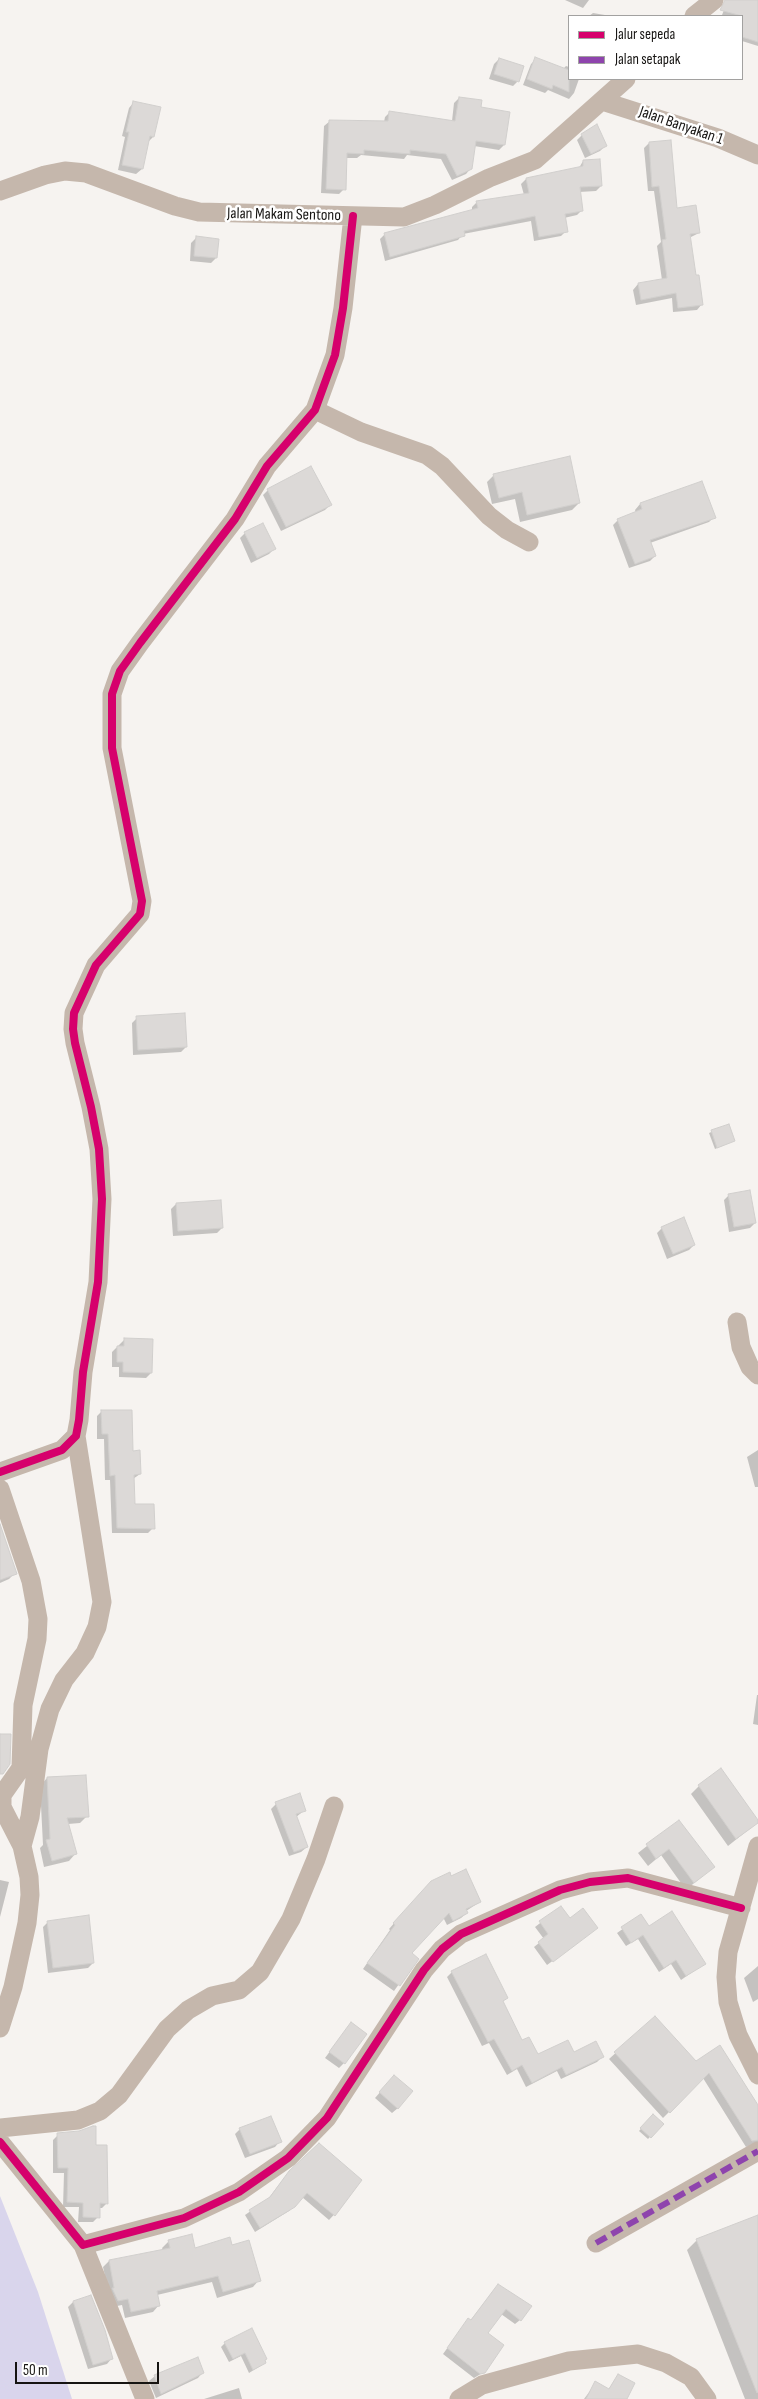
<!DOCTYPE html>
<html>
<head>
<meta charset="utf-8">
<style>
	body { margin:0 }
	#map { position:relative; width:758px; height:2399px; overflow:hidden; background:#f6f3f0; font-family:"Sofia Sans Condensed",sans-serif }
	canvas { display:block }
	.legend { position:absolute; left:568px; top:15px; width:175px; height:65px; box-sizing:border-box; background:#fff; border:1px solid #a2a1a0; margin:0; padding:6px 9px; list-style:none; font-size:15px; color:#161412 }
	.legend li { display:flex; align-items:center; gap:10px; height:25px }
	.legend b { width:25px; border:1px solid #a2a1a0 }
	.scale { position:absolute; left:15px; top:2362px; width:144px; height:22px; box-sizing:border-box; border:2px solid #161412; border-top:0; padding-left:6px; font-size:15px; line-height:18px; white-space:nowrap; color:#161412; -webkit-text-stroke:4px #fff; paint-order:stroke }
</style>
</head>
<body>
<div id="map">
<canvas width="758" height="2399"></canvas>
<ul class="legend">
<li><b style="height:6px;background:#d6006c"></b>Jalur sepeda</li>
<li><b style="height:6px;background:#8e44ad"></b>Jalan setapak</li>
</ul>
<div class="scale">50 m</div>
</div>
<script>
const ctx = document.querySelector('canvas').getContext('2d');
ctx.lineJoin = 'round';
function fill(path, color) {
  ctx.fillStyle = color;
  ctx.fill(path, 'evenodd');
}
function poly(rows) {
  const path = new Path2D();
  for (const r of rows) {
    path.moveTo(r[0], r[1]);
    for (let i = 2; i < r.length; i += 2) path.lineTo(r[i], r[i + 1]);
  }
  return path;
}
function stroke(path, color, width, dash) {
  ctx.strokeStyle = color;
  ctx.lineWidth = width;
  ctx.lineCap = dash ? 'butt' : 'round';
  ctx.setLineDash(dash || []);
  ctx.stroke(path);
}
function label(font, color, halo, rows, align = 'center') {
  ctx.font = font + ' "Sofia Sans Condensed",sans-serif';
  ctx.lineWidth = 5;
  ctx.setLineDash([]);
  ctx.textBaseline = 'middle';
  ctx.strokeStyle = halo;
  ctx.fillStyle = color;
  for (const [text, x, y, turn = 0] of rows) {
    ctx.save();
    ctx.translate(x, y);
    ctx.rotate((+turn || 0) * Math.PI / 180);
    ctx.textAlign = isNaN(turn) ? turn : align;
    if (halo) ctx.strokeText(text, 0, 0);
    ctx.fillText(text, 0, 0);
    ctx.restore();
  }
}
fill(poly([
	[0,2196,38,2292,72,2399,0,2399]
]), '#d9d5ec');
fill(poly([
	[565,0,589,0,583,8],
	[728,0,758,0,758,46,742,41,742,16,722,15],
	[593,13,611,16,589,16],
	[499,59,518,81,513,86,489,79,494,64],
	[536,59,563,69,566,66,569,67,569,79,579,79,574,93,569,99,548,90,545,93,523,85,531,64],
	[459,98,480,108,509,113,504,145,499,150,474,146,471,168,466,174,452,180,441,159,407,155,404,159,361,155,357,158,345,158,344,189,339,194,321,193,324,126,330,121,384,122,385,117,390,112,452,121,454,103],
	[134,102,153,137,148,142,142,169,136,174,118,170,125,137,122,136,129,108],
	[582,135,605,146,600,151,585,158,577,140],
	[649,143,675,209,699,233,689,238,694,277,702,304,697,310,673,312,672,298,636,305,633,290,638,284,662,280,657,246,661,242,654,191,648,191,644,148],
	[583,161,601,186,596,191,579,192,582,210,577,215,564,218,566,231,561,236,534,241,531,221,463,234,458,240,385,261,380,239,385,234,472,211,472,207,477,202,524,195,521,184,526,179,579,168],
	[196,238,216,258,211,263,190,261,191,243],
	[494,475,579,503,572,510,520,522,515,499,492,504,487,482],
	[268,490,330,505,325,510,281,531,263,495],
	[640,504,714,517,709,522,650,543,655,556,650,561,629,568,613,525,618,520,636,513,635,510],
	[245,533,274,549,269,554,251,563,240,538],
	[137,1018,186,1047,181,1052,133,1055,132,1023],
	[728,1125,734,1141,715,1149,709,1133],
	[729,1195,755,1223,750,1228,729,1232,724,1200],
	[176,1204,222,1228,217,1233,173,1236,171,1209],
	[662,1228,694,1245,689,1250,667,1259,657,1233],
	[124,1340,151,1373,146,1378,119,1377,119,1367,112,1367,112,1352],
	[102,1411,132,1452,140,1474,133,1479,133,1505,153,1528,148,1533,112,1533,110,1480,105,1480,104,1439,97,1439,97,1416],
	[758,1450,758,1487,755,1487,747,1457],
	[0,1528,15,1573,9,1579,0,1583],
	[757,1695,758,1695,758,1725,753,1724],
	[47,1778,87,1816,80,1823,68,1824,76,1853,69,1861,44,1867,40,1848,43,1845,40,1786],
	[699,1786,758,1822,728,1846,691,1794],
	[276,1804,305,1810,296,1817,307,1847,301,1852,289,1856,271,1809],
	[679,1821,713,1867,686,1890,661,1855,648,1866,638,1853],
	[451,1878,480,1902,466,1911,467,1913,461,1918,447,1925,443,1917,411,1953,417,1959,394,1991,363,1969,390,1930,389,1929,426,1887],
	[0,1880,9,1882,0,1917],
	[561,1907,570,1919,592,1932,547,1965,534,1947,544,1939,535,1927],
	[641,1916,649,1928,704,1964,681,1980,671,1964,659,1972,638,1939,626,1946,617,1933],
	[48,1922,93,1963,88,1968,48,1973,43,1927],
	[758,1966,758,1999,753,2002,744,1978],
	[452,1972,506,1998,502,2002,522,2042,537,2055,573,2053,602,2057,597,2062,561,2079,557,2071,526,2087,517,2069,507,2075,489,2043,482,2046,447,1977],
	[655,2017,695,2063,758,2107,758,2149,752,2145,746,2147,703,2078,663,2118,609,2059],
	[351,2023,344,2063,339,2068,325,2058],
	[389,2082,398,2108,392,2113,375,2098],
	[653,2115,662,2124,648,2139,639,2131],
	[240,2129,280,2141,275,2147,245,2158,235,2134],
	[58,2135,95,2147,106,2176,108,2176,107,2203,102,2208,99,2208,98,2217,93,2222,78,2222,79,2207,63,2207,64,2173,53,2173,53,2140],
	[285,2177,344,2204,329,2220,302,2197,289,2211,255,2232,245,2215,268,2199],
	[758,2219,758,2399,745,2399,687,2250,697,2240],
	[169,2241,194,2249,231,2246,259,2280,253,2287,217,2298,212,2282,157,2295,159,2305,153,2312,125,2318,122,2305,112,2307,103,2267,109,2261,163,2250,162,2248],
	[494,2290,520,2320,515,2324,501,2314,486,2334,484,2372,474,2378,443,2354,464,2325,470,2321],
	[73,2302,112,2358,107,2364,88,2369,68,2307],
	[225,2343,264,2360,265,2363,249,2373,241,2356,229,2362,221,2347],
	[203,2372,198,2378,156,2398,149,2381,155,2376],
	[618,2375,625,2399,584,2399,596,2383,608,2390],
	[239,2388,242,2399,204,2399]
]), '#0003');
const building = poly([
	[725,0,758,0,758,42,742,37,742,16,720,10,725,0],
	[535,57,569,70,569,92,553,85,552,89,527,79,535,57],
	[499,58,524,66,519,82,494,74,499,58],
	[459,97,482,100,481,107,510,112,505,145,476,141,472,169,457,176,446,154,410,150,410,154,364,150,364,154,347,153,346,190,326,189,329,120,388,121,389,111,455,121,459,97],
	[133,101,161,107,154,137,150,136,143,169,122,165,129,132,126,132,133,101],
	[597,124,607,146,591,154,581,134,597,124],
	[671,140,677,208,696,205,700,233,690,234,696,275,699,275,703,305,678,308,676,293,641,300,638,283,667,278,662,240,666,239,659,186,652,187,649,142,671,140],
	[600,159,602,186,580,187,583,211,565,214,568,232,539,237,535,216,464,231,465,236,390,257,384,233,478,208,476,201,529,193,526,178,583,166,583,160,600,159],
	[196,236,219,239,217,258,194,256,196,236],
	[570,456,580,503,527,515,522,492,499,498,493,474,570,456],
	[311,466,332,505,286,527,267,489,311,466],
	[702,481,716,518,650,540,656,556,635,564,617,519,642,509,640,503,702,481],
	[263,523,276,549,257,558,244,532,263,523],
	[185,1013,187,1047,138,1050,136,1016,185,1013],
	[729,1124,735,1141,717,1148,711,1130,729,1124],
	[750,1190,756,1223,734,1227,728,1194,750,1190],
	[221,1200,223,1228,178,1231,176,1203,221,1200],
	[684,1217,695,1245,673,1254,661,1227,684,1217],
	[124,1338,153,1339,152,1373,123,1372,123,1362,117,1362,117,1346,124,1346,124,1338],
	[101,1410,132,1410,133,1451,140,1450,141,1474,134,1475,135,1504,154,1504,155,1529,117,1528,115,1475,110,1476,108,1434,102,1434,101,1410],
	[0,1524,17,1574,0,1580,0,1524],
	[0,1734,11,1734,10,1764,3,1774,0,1774,0,1734],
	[721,1768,758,1820,758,1823,736,1839,698,1785,721,1768],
	[86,1775,89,1817,67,1818,77,1854,52,1861,46,1840,50,1839,47,1777,86,1775],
	[300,1793,306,1811,296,1814,308,1847,294,1852,275,1802,300,1793],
	[679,1820,715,1867,694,1883,669,1849,656,1859,646,1844,679,1820],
	[466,1869,481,1902,466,1909,468,1913,453,1921,449,1913,412,1953,419,1959,400,1986,367,1963,395,1925,393,1923,431,1881,450,1872,451,1876,466,1869],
	[561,1906,570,1918,583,1908,598,1928,553,1962,538,1942,548,1934,539,1921,561,1906],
	[672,1911,706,1964,686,1976,676,1960,664,1968,643,1935,631,1943,621,1927,641,1914,649,1926,672,1911],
	[89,1915,94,1963,53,1968,47,1921,89,1915],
	[486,1954,508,1998,503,2001,522,2040,529,2037,538,2054,568,2040,574,2052,596,2041,604,2057,566,2075,562,2067,532,2083,522,2065,512,2071,494,2039,488,2042,451,1971,486,1954],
	[655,2016,696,2061,720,2045,758,2105,758,2140,752,2141,709,2073,670,2113,614,2052,655,2016],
	[351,2022,367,2034,345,2064,329,2052,351,2022],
	[394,2075,413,2091,398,2109,379,2092,394,2075],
	[653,2114,664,2124,651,2138,640,2128,653,2114],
	[271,2116,282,2142,250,2154,239,2128,271,2116],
	[93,2126,96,2126,96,2145,107,2145,108,2204,100,2203,100,2218,83,2217,83,2203,67,2202,68,2168,58,2168,57,2133,79,2131,93,2126],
	[319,2143,362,2180,335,2216,307,2193,295,2207,260,2228,249,2210,270,2197,289,2171,319,2143],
	[758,2215,758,2392,757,2393,696,2239,758,2215],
	[192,2234,195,2248,230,2237,232,2245,249,2240,261,2281,223,2292,218,2276,157,2291,160,2306,131,2312,128,2299,118,2301,112,2288,114,2288,109,2260,170,2248,168,2240,192,2234],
	[498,2284,532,2306,521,2321,506,2309,488,2333,504,2345,485,2373,480,2374,447,2348,468,2318,471,2320,498,2284],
	[91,2295,105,2330,113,2359,93,2365,73,2301,91,2295],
	[252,2328,267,2359,265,2360,266,2363,253,2370,245,2353,233,2359,224,2342,252,2328],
	[198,2357,204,2373,161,2394,154,2375,198,2357],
	[618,2374,635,2383,627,2399,586,2399,595,2381,609,2389,618,2374]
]);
fill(building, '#dcd9d7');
stroke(building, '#d1cfcd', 1);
stroke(poly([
	[694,16,714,0],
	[602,101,718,138,758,155],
	[0,191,45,175,65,171,86,173,175,206,199,212,404,217,435,205,489,178,535,160,626,79],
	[315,410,361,432,427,455,442,466,489,516,507,530,529,542],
	[737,1322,741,1347,750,1367,758,1375],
	[0,1472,62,1450,76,1436,79,1420,83,1372,98,1282,102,1199,99,1149,91,1107,75,1043,73,1029,74,1013,96,965,140,914,142,901,112,748,112,694,120,671,140,643,235,519,267,466,315,410,335,355,343,308,353,216],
	[0,1489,31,1581,38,1619,37,1639,23,1705,21,1768,2,1795,2,1807,22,1846],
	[758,1846,728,1952,726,1977,728,2002,738,2035,758,2075],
	[0,2028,13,1987,27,1923,30,1895,29,1877,22,1846,30,1817,39,1749,50,1709,64,1680,85,1653,97,1627,102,1602,76,1436],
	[0,2128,78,2120,100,2111,119,2095,167,2029,188,2010,212,1996,239,1990,260,1972,291,1919,316,1859,334,1806],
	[0,2142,83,2245,184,2218,239,2192,288,2158,327,2118,424,1970,442,1949,461,1934,560,1890,590,1882,628,1878,741,1908],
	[596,2243,758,2151],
	[83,2245,145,2399],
	[459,2399,482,2385,569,2361,638,2354,666,2363,691,2377,707,2399]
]), '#c5b7ac', 19);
stroke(poly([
	[596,2243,758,2151]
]), '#8e44ad', 6, [12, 6]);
stroke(poly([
	[0,1472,62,1450,76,1436,79,1420,83,1372,98,1282,102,1199,99,1149,91,1107,75,1043,73,1029,74,1013,96,965,140,914,142,901,112,748,112,694,120,671,140,643,235,519,267,466,315,410,335,355,343,308,353,216],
	[0,2142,83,2245,184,2218,239,2192,288,2158,327,2118,424,1970,442,1949,461,1934,560,1890,590,1882,628,1878,741,1908]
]), '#d6006c', 8);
label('16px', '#161412', '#fff', [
	["Jalan Banyakan 1",681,126,19],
	["Jalan Makam Sentono",284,215,1]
]);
</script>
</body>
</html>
